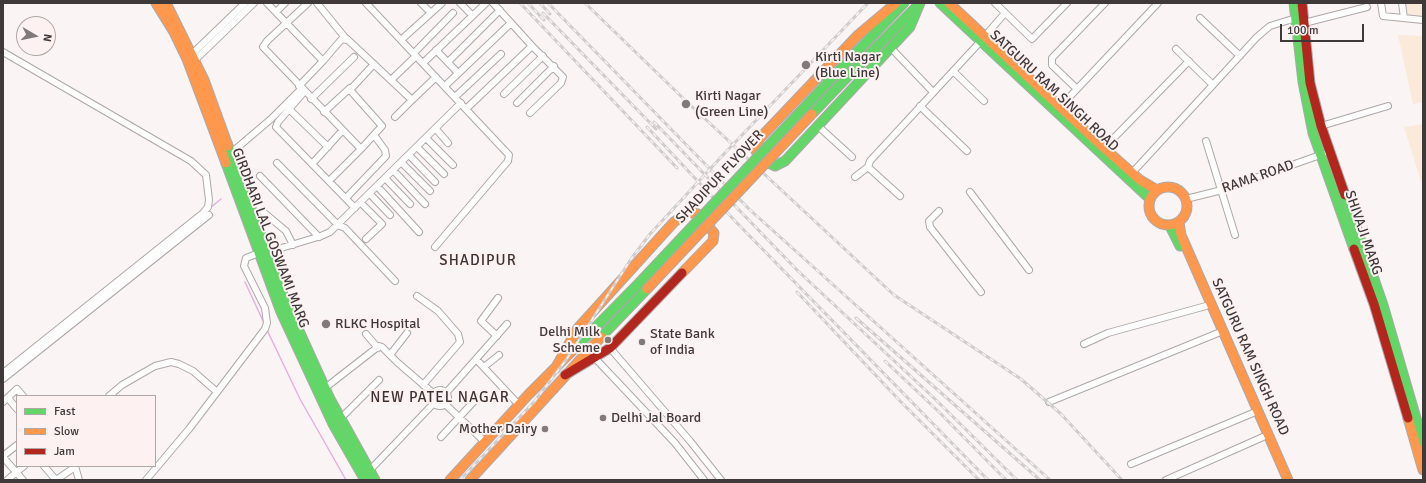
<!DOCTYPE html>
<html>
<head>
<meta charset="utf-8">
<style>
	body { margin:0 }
	#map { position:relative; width:1426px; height:483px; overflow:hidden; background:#fbf4f4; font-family:Signika,sans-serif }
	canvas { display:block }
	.frame { position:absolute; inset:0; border:4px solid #3f3939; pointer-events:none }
	.legend { position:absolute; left:16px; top:395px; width:140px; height:72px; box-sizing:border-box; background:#fef1f1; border:1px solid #b2a7a7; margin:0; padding:5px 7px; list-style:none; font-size:12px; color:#3f3939 }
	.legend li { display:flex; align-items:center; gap:8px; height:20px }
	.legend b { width:20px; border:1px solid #b2a7a7 }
	.north { position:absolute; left:16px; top:16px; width:40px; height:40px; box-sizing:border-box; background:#fef1f1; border:1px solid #b2a7a7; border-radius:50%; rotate:99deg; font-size:11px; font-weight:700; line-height:16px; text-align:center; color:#3f3939 }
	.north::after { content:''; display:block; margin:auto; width:14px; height:18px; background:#817a7a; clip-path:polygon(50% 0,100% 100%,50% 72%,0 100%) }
	.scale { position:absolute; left:1280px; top:24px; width:84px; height:18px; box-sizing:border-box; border:2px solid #3f3939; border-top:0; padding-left:5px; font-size:12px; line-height:14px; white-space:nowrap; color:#3f3939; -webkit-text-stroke:3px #fef1f1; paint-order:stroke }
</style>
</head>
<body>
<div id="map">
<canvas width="1426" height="483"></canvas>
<div class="frame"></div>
<ul class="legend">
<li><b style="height:5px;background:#63d668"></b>Fast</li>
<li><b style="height:5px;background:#ff974d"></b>Slow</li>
<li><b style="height:5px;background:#b3261e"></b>Jam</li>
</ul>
<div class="north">N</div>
<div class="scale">100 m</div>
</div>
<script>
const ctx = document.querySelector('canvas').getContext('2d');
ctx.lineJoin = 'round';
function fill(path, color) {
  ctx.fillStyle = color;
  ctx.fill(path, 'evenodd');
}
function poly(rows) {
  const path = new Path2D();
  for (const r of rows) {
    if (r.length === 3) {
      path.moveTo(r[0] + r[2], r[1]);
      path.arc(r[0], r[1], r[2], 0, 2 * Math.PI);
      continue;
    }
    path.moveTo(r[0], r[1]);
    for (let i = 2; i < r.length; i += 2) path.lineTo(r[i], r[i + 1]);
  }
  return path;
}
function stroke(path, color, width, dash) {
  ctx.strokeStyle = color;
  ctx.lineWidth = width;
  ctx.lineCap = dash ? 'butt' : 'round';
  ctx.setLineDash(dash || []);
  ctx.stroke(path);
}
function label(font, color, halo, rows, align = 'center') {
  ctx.font = font + ' Signika,sans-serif';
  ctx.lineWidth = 4;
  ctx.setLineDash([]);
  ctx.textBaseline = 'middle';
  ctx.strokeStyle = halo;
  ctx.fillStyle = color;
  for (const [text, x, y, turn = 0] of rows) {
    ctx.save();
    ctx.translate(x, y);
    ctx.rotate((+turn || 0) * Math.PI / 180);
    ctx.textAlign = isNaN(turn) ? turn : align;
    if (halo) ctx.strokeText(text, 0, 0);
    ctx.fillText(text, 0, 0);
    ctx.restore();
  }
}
fill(poly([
	[1404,3,1423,3,1423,16,1406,16],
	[1398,35,1423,36,1423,102,1413,104],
	[1423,124,1423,188,1404,127]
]), '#fbe9da');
stroke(poly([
	[210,208,221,199],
	[245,282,264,323],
	[267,330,300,399,346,480]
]), '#e6afe0', 1.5);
const street = poly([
	[267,3,323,61,299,86],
	[308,3,267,41,263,47,361,149,329,181],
	[317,3,347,40],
	[366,3,509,155,508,161,435,247],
	[421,3,431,13],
	[460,3,472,15],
	[995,3,1032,39,1067,3],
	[1381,3,1383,16,1423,20],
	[1402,3,1404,18],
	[276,12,285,3],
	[1200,18,1240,56],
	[1304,23,1367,7],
	[985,36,1005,13],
	[401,40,442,3],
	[891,48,933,92],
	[1176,49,1213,85],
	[436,50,458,73],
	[3,52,191,161,206,175,209,200,208,207,203,213,3,373],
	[414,53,453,13],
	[189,57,245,3],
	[323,61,341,40,347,39,412,100,436,77],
	[448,62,500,10],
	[192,63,254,3],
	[423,63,486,3],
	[953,71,984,101],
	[391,80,416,56],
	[445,86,511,23],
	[1077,89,1052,65,1052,58,1105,3],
	[304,92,278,122,276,127,355,208],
	[504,94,543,56],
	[455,97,501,54],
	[311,99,354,57],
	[517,103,554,66],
	[920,106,967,151],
	[1061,106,1158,3],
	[289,109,328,147],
	[466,109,532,46,493,3],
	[324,112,350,88],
	[530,113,561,83,563,77,532,46],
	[395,117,412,100],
	[818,126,852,157],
	[1321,126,1388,106],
	[436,129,448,143],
	[426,138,453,165],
	[1206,141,1235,235],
	[417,147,444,174],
	[1104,148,1189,61],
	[361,149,382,126,350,90,374,64],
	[231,153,271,119,301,89],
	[409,155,435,182],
	[401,162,430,191],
	[277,163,338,225,345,228,395,281],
	[312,164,342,131],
	[393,170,425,204],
	[1132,173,1257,37,1270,26,1296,18],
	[260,176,319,237],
	[855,177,868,167],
	[385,178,410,204],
	[377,186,419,232],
	[970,192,1029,270],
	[370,194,390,215],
	[900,196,868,167,870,161,980,42],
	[346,198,386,156,385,150,374,135],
	[1186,199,1218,191,1323,154],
	[361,203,382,224,366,239],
	[262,211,286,231,293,245],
	[939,211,929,221,930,227,981,292],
	[417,296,438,311,458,334,460,342,423,385],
	[366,334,378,348],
	[497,336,481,321,498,298],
	[1084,344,1108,333,1206,306],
	[610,348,690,441,721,480],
	[390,355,407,333],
	[593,356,675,443,704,480],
	[476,359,519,405],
	[484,367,499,355],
	[3,379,209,215],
	[325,388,379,346,382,347,398,363,433,393],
	[440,398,8],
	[446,393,507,324],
	[109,396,122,385,155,366,171,362,179,364,193,371,217,392],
	[8,398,17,409],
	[3,402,17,389,23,396],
	[1049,402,1218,333],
	[445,404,485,442],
	[341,418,379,380],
	[441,437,477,398],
	[3,456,17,445],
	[3,457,23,480],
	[1131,464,1253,413],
	[44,466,56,480,75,467],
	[75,466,79,480],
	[370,470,434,403],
	[7,480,24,466],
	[146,480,189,429,265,329,267,323,265,308,244,266,246,258,259,253,268,252,321,236,330,232,461,103],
	[1166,480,1263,437]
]);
const fast = poly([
	[940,3,1150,199],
	[1294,3,1303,82,1313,133,1354,249],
	[847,62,904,3],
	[854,70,919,4],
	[228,146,285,300,330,399,375,480],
	[756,151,763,160,775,166,785,161,910,27,920,3],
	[226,163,281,312,333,424,365,480],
	[1345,195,1383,305,1423,442],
	[1170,226,1180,246],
	[601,337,647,289],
	[576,347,639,283]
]);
const slow = poly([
	[156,3,174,32,187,59,226,163],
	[166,3,204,80,228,146],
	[949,3,1104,148,1140,180,1157,190],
	[756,151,755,147,760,138,857,36,896,3],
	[1168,206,19],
	[1179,223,1181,235,1288,480],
	[555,369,578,328,674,222,688,212,698,214,714,233,713,241,682,273],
	[1408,418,1423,470],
	[450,480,529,394,576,347],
	[470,480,601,337]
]);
const jam = poly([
	[1302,3,1310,83,1321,126,1345,195],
	[1354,249,1374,304,1408,418],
	[565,375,610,348,682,273]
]);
stroke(street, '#aea8a8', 8);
stroke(fast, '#aea8a8', 11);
stroke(slow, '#aea8a8', 11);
stroke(jam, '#aea8a8', 11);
stroke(street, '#fefdfd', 6);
stroke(fast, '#63d668', 9);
stroke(slow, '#ff974d', 9);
stroke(jam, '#b3261e', 9);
const rail = poly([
	[520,3,677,168],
	[528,3,544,20],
	[540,3,550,14],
	[548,3,749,209,1050,480],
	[585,3,687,102,894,295,1021,379,1061,414,1122,480],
	[543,13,656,129],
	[654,122,798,271,935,399,1017,480],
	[647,127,737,223,988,480],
	[797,292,901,402,979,480],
	[856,318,1040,480],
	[885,361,939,412,1006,480],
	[460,480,534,402,566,360,631,259,650,234,723,155,868,3]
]);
stroke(rail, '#cecccc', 3);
stroke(rail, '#fef1f1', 1.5, [4.5]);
const fastBridge = poly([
	[812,114,854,70],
	[639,283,847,62]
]);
const slowBridge = poly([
	[647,289,812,114]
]);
stroke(fastBridge, '#aea8a8', 11, []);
stroke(slowBridge, '#aea8a8', 11, []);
stroke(fastBridge, '#63d668', 9);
stroke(slowBridge, '#ff974d', 9);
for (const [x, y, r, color] of [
	[806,65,5,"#817a7a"],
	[686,104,5,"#817a7a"],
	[326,324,5,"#817a7a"],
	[608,340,4,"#817a7a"],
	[642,342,4,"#817a7a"],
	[603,418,4,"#817a7a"],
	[545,429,4,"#817a7a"]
]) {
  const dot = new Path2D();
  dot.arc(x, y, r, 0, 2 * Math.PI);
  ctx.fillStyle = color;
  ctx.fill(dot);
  stroke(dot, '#fef1f1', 1.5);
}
label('14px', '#3f3939', '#fef1f1', [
	["Kirti Nagar",815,57],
	["(Blue Line)",815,73],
	["Kirti Nagar",695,96],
	["(Green Line)",695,112],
	["RLKC Hospital",335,324],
	["Delhi Milk",600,332,"right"],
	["Scheme",600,348,"right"],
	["State Bank",650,334],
	["of India",650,350],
	["Delhi Jal Board",611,418],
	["Mother Dairy",537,429,"right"]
], 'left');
label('14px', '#3f3939', '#fef1f1', [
	["SATGURU RAM SINGH ROAD",1054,91,43],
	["SHADIPUR FLYOVER",720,177,-47],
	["RAMA ROAD",1258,177,-19],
	["SHIVAJI MARG",1363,233,71],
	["GIRDHARI LAL GOSWAMI MARG",270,238,69],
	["SATGURU RAM SINGH ROAD",1250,357,66]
]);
ctx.letterSpacing = '1px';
label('15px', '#3d3131', '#fef1f1', [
	["SHADIPUR",478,261],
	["NEW PATEL NAGAR",440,398]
]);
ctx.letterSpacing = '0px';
</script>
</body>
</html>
